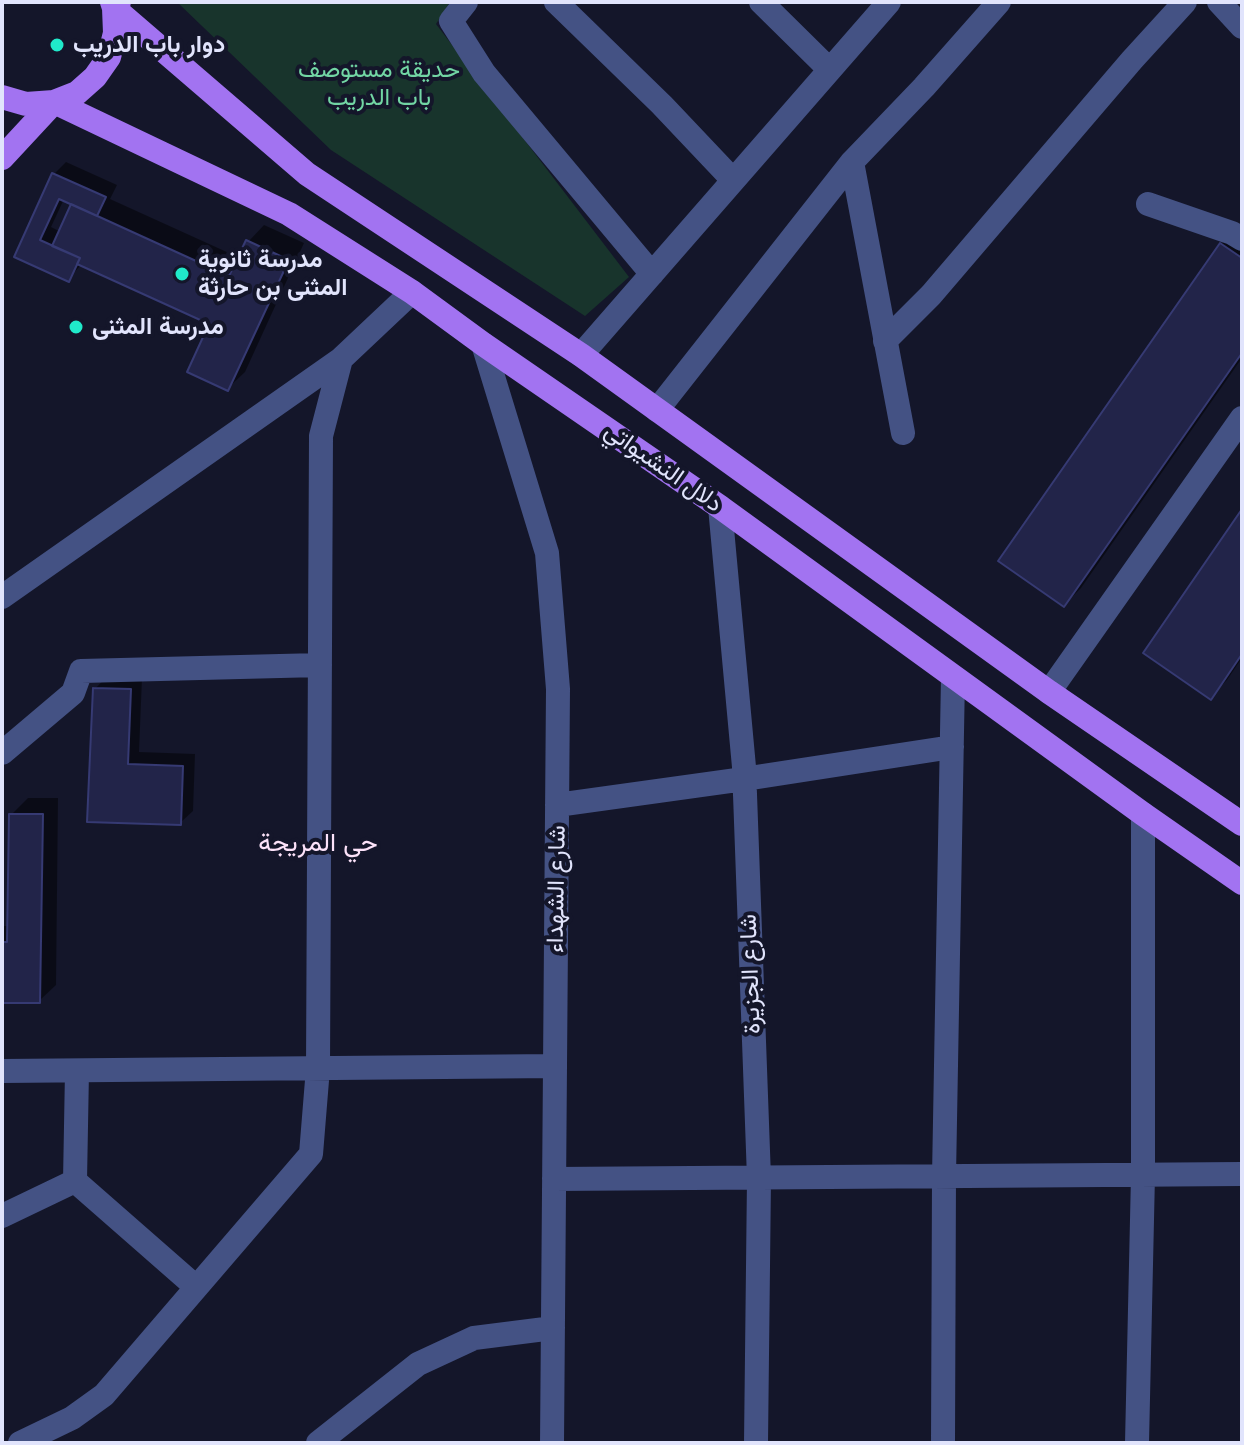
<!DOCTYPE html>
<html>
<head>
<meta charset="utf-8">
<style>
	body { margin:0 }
	#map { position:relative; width:1244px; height:1445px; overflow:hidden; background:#14162a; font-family:Arial,sans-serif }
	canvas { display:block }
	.frame { position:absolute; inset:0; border:4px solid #e1e4fc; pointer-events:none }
</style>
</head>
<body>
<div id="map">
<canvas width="1244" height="1445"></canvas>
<div class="frame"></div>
</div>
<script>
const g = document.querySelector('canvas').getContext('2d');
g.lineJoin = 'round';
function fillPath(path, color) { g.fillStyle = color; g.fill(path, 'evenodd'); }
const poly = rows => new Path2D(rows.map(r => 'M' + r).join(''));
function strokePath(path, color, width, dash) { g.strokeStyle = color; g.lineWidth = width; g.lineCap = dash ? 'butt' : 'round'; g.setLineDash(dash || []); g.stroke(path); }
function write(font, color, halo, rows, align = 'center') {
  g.font = font + ' Arial,Vazirmatn,sans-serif'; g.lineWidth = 8; g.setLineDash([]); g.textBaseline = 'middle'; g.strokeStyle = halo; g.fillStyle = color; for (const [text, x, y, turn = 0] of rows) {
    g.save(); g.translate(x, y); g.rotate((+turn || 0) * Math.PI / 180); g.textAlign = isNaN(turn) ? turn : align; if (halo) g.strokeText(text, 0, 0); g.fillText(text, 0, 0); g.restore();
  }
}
const green = poly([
	[177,2,450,2,436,24,629,277,585,316,331,150]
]);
const shadow = poly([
	[66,162,117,185,110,199,240,258,248,242,264,225,304,243,245,372,228,388,212,323,82,264,68,279,16,256,54,174],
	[64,199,73,205,61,232,51,227],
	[1238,228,1242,231,1242,358,1081,588,1064,605,1221,244],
	[1242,512,1242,658,1227,680,1210,697],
	[107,676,142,678,139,752,195,754,193,811,180,823,89,820,95,689],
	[28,798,58,798,56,985,39,1001,2,1001,2,926,9,926,11,815]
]);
const building = poly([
	[52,173,106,197,97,216,59,199,40,240,80,258,69,282,14,257,52,173],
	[71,204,229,276,246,240,289,260,228,391,187,372,209,324,77,264,80,258,52,246,71,204],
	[1220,243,1242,258,1242,353,1064,607,998,561,1220,243],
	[1242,509,1242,654,1211,700,1143,653,1242,509],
	[93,688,131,689,128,764,183,766,181,825,87,822,93,688],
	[9,814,43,814,40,1003,2,1003,2,942,7,942,9,814]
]);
const minor = poly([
	[466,2,451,21,484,73,652,274],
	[556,2,662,105,733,180],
	[761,2,829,69],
	[1219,2,1242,27],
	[852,162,924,87,999,2],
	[1148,204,1232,233,1242,239],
	[885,341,931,295,1132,60,1185,2],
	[483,344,547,553,558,689,552,1443],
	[581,355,889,2],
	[657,410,852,162,903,433],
	[720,507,744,767,759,1178,756,1443],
	[2,597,341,359,412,292],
	[1049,692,1242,418],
	[2,753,73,693,81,671,320,665],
	[557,805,744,779,952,747],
	[2,1071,555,1066],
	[554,1179,1242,1174],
	[75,1181,196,1287],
	[2,1216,75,1181,77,1071],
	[20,1443,72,1418,104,1395,311,1154,318,1068,321,436,341,359],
	[318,1443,418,1364,474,1338,553,1328],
	[943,1443,944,1176,953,677],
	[1137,1443,1143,1175,1143,814]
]);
const major = poly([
	[119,2,114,8,307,174,581,355,1049,692,1242,824],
	[2,97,26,104,54,102,77,93,95,77,109,57,115,33,114,8,112,2],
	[2,158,54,102,289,214,412,292,483,344,720,507,1143,814,1242,883]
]);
const markers = [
	[57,45,8,"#20e9ca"],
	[182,274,8,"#20e9ca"],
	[76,327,8,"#20e9ca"]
];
const poiNames = [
	["دوار باب الدريب",73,45],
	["مدرسة ثانوية",198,260],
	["المثنى بن حارثة",198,288],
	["مدرسة المثنى",92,327]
];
const parkNames = [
	["حديقة مستوصف",379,70],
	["باب الدريب",379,98]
];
const streetNames = [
	["دلال النشيواتي",663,468,35],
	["شارع الشهداء",557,889,-89],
	["شارع الجزيرة",751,974,-92]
];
const neighbourhoodNames = [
	["حي المريجة",318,844]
];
fillPath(green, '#18342c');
fillPath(shadow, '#0007');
fillPath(building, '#222449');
strokePath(building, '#363a73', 2);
strokePath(minor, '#445284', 24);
strokePath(major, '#a273f1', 24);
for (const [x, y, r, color] of markers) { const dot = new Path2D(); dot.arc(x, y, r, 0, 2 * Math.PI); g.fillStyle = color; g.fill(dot); strokePath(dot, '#14162a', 3); }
write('bold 24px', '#e1e4fc', '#14162a', poiNames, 'left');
write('24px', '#72d6a4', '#14162a', parkNames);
write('24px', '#e1e4fc', '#14162a', streetNames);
write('26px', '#fce2f9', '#14162a', neighbourhoodNames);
</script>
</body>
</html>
